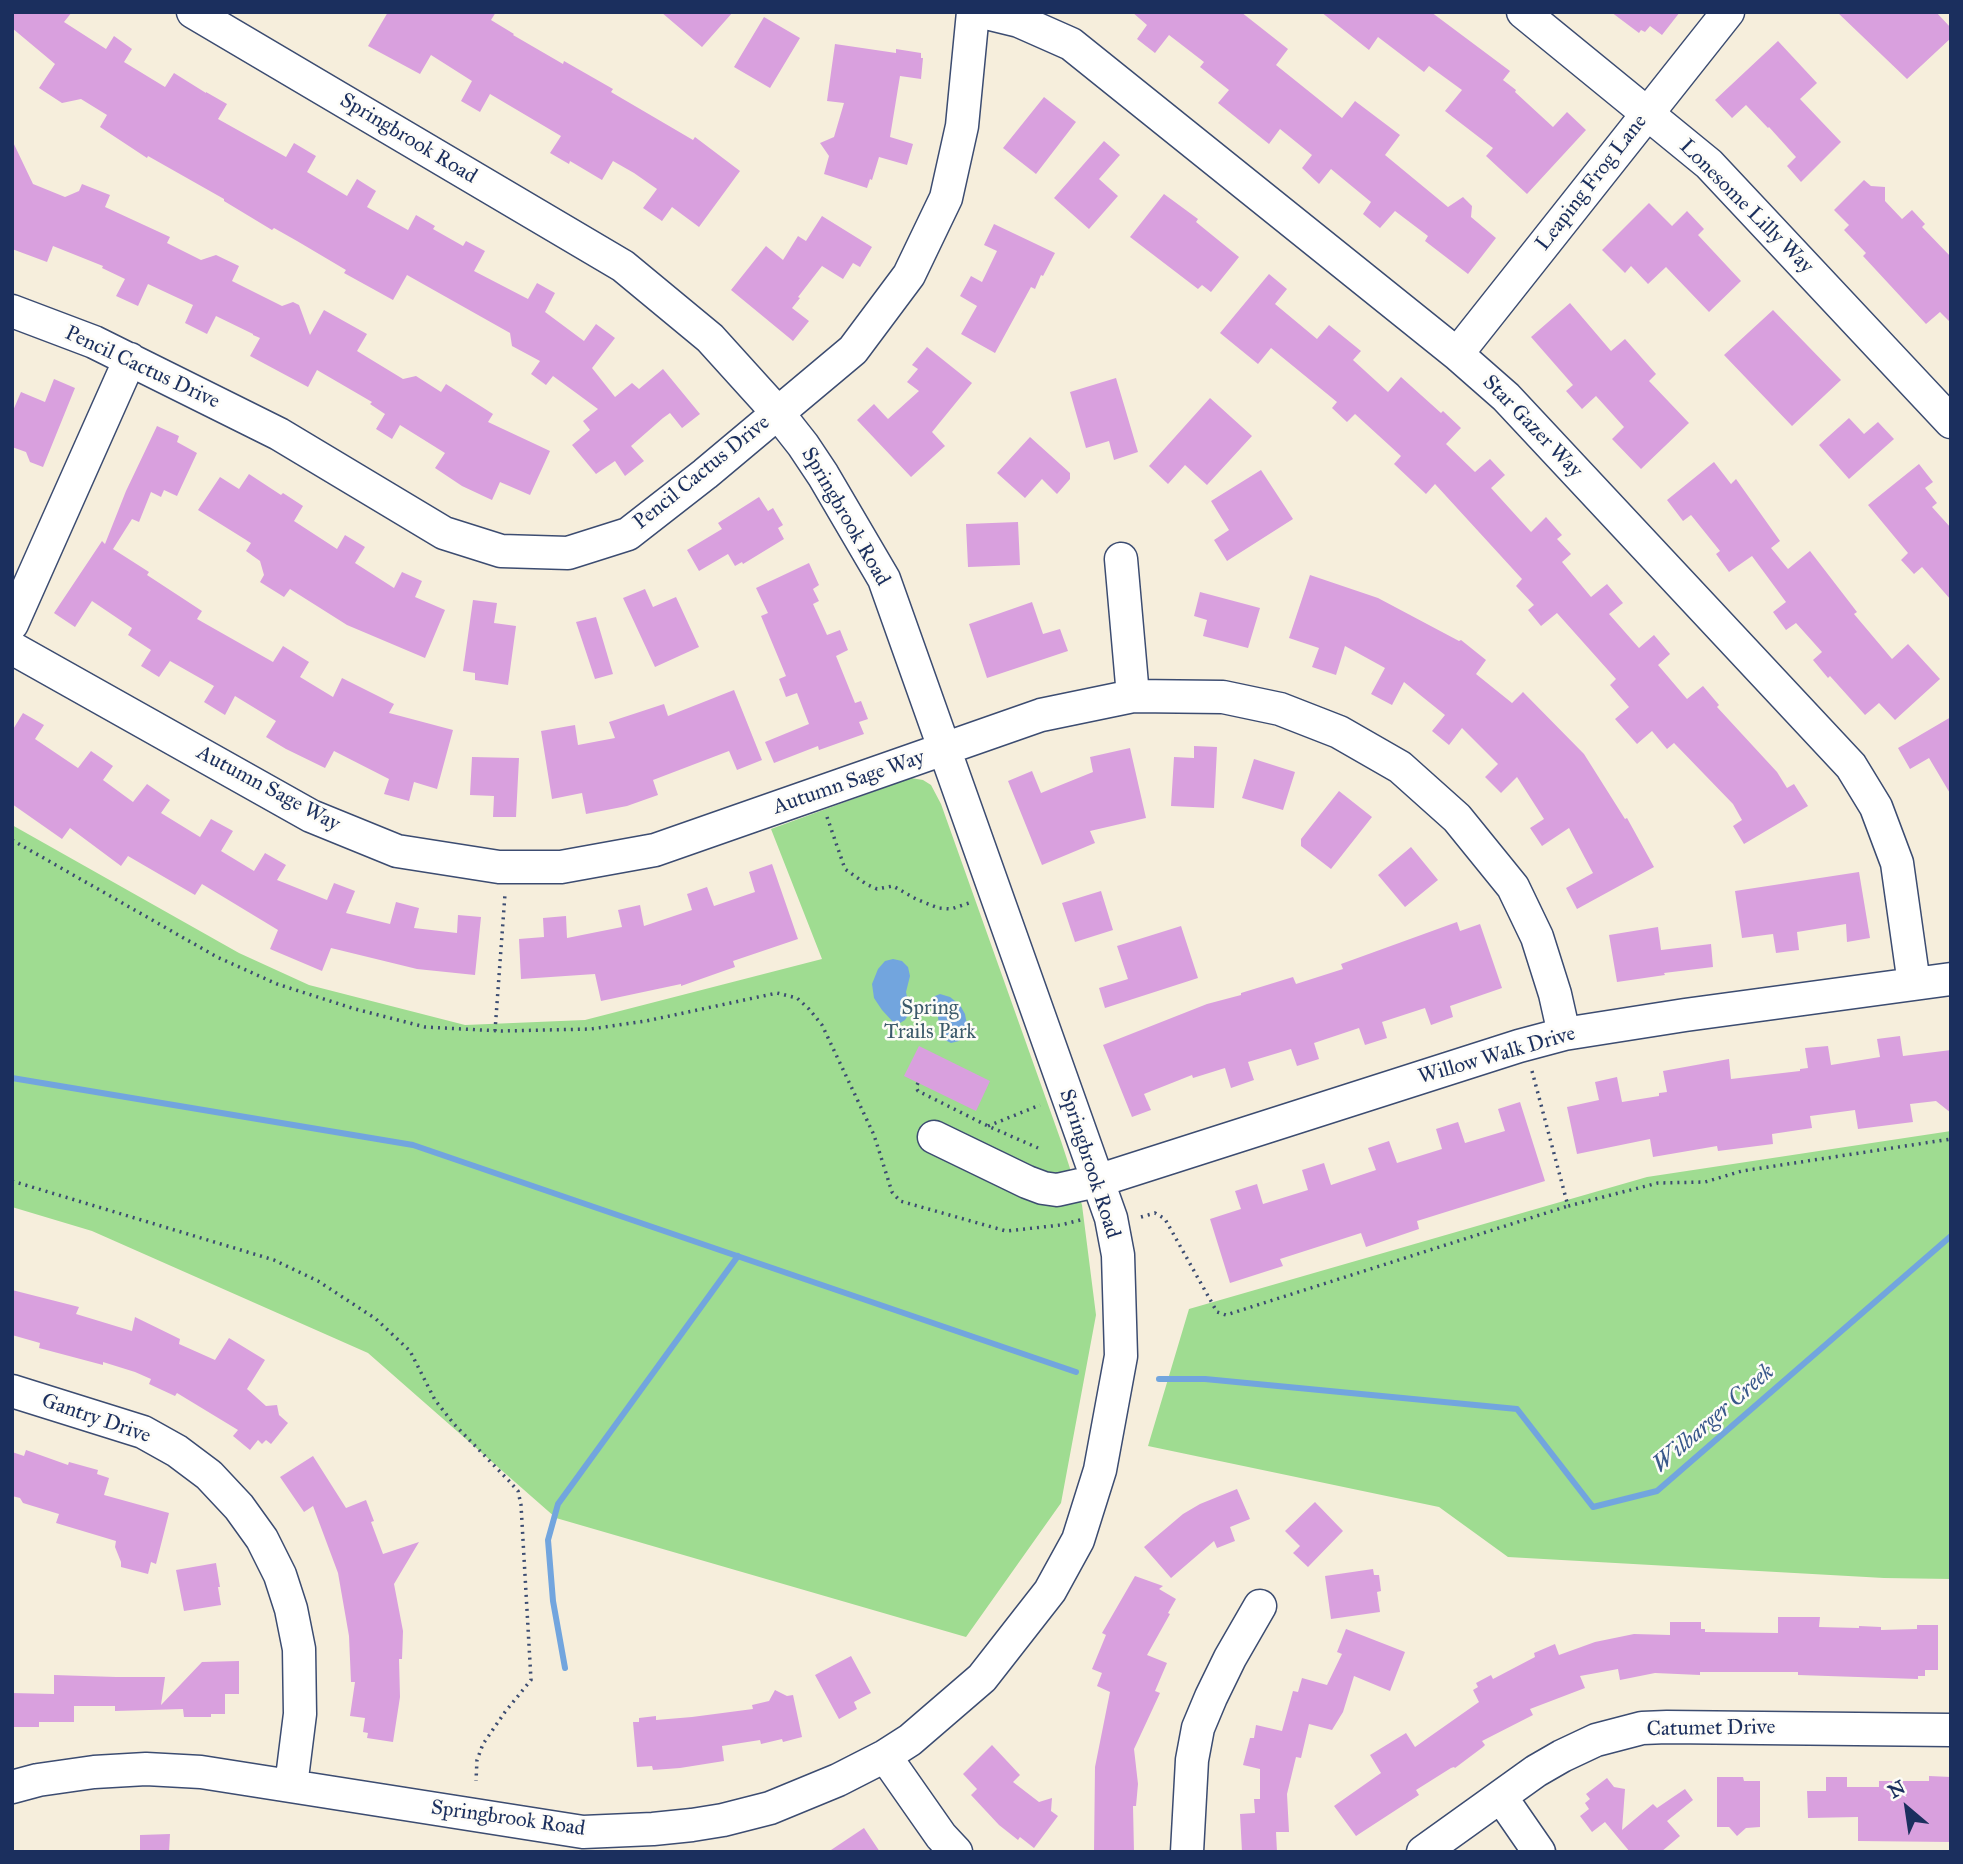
<!DOCTYPE html>
<html>
<head>
<meta charset="utf-8">
<style>
	body { margin:0 }
	#map { position:relative; width:1963px; height:1864px; overflow:hidden; background:#f6eedc; font-family:"IM FELL Great Primer",serif }
	canvas { display:block }
	.frame { position:absolute; inset:0; border:14px solid #1b2f5e; pointer-events:none }
	.north { position:absolute; left:1872px; top:1773px; width:70px; height:70px; -webkit-text-stroke:5px #fdfcf7; paint-order:stroke; rotate:331deg; font-size:19px; font-weight:700; line-height:28px; text-align:center; color:#1b2f5e }
	.north::after { content:''; display:block; margin:auto; width:24px; height:32px; background:#1b2f5e; clip-path:polygon(50% 0,100% 100%,50% 72%,0 100%) }
</style>
</head>
<body>
<div id="map">
<canvas width="1963" height="1864"></canvas>
<div class="frame"></div>
<div class="north">N</div>
</div>
<script>
const g = document.querySelector('canvas').getContext('2d');
g.lineJoin = 'round';
function fillPath(path, color) { g.fillStyle = color; g.fill(path, 'evenodd'); }
const poly = rows => new Path2D(rows.map(r => 'M' + r).join(''));
function strokePath(path, color, width, dash) { g.strokeStyle = color; g.lineWidth = width; g.lineCap = dash ? 'butt' : 'round'; g.setLineDash(dash || []); g.stroke(path); }
function write(font, color, halo, rows, align = 'center') {
  g.font = font + ' "IM FELL Great Primer",serif'; g.lineWidth = 5; g.setLineDash([]); g.textBaseline = 'middle'; g.strokeStyle = halo; g.fillStyle = color; for (const [text, x, y, turn = 0] of rows) {
    g.save(); g.translate(x, y); g.rotate((+turn || 0) * Math.PI / 180); g.textAlign = isNaN(turn) ? turn : align; if (halo) g.strokeText(text, 0, 0); g.fillText(text, 0, 0); g.restore();
  }
}
const green = poly([
	[911,778,923,780,931,785,941,804,1061,1141,1082,1205,1096,1315,1061,1503,966,1637,556,1518,368,1353,92,1231,12,1207,12,825,239,953,309,985,465,1025,585,1020,822,959,771,829],
	[1951,1131,1951,1579,1884,1578,1508,1557,1439,1507,1148,1446,1189,1309,1647,1177]
]);
const water = poly([
	[893,959,902,961,908,967,910,976,906,992,910,1012,905,1020,900,1023,893,1022,882,1010,874,998,872,984,878,969,885,961],
	[940,994,950,997,960,1005,965,1014,967,1025,964,1034,959,1041,951,1043,945,1040,940,1035,938,1017,931,1007,931,1001,935,996]
]);
const stream = poly([
	[12,1078,413,1145,1076,1372],
	[1159,1379,1205,1379,1517,1409,1593,1507,1657,1491,1951,1236],
	[565,1668,553,1601,548,1540,558,1504,738,1256]
]);
const building = poly([
	[12,12,72,12,64,22,106,49,114,36,132,49,124,62,165,87,174,73,206,93,206,92,227,104,218,119,286,157,294,143,316,156,307,172,347,196,357,179,376,191,367,207,408,230,416,215,435,226,433,229,463,246,466,241,485,251,474,271,528,299,537,283,555,293,545,312,584,341,596,324,615,338,592,368,615,397,632,383,639,389,663,369,700,414,682,428,670,413,663,418,631,446,644,461,625,476,615,461,596,474,572,445,590,430,583,421,598,409,553,376,546,385,531,374,540,361,512,346,510,333,407,275,393,300,344,273,346,270,297,241,274,228,272,230,224,201,224,199,148,156,147,158,100,127,107,115,81,99,62,103,39,88,55,64,12,28],
	[388,12,496,12,491,20,514,34,513,35,563,64,564,61,613,89,611,92,693,140,695,137,740,171,699,227,672,207,662,221,643,208,657,189,634,173,613,161,602,180,570,161,569,164,550,153,561,136,490,94,480,112,461,101,472,81,431,55,420,74,368,46],
	[661,12,733,12,702,47],
	[1132,12,1241,12,1288,49,1276,65,1342,118,1355,101,1400,135,1385,155,1448,207,1463,197,1472,206,1471,217,1496,238,1468,274,1425,241,1428,236,1395,211,1380,228,1363,214,1371,202,1331,169,1319,184,1302,168,1312,155,1280,129,1269,144,1218,103,1229,90,1200,67,1204,62,1169,35,1155,53,1137,39,1147,25],
	[1321,12,1431,12,1510,71,1503,80,1516,90,1515,92,1553,127,1567,112,1586,130,1527,194,1486,156,1493,148,1445,111,1462,90,1429,66,1424,72,1378,37,1369,50],
	[1611,12,1680,12,1662,35,1650,26,1645,32,1641,30,1639,33],
	[1837,12,1936,12,1951,28,1951,38,1907,79],
	[764,17,800,38,770,88,734,67],
	[1778,41,1817,83,1800,99,1841,142,1801,182,1787,166,1796,157,1769,127,1768,128,1746,105,1732,118,1715,100],
	[835,44,896,53,896,49,921,53,921,58,923,58,921,79,900,76,890,137,913,144,907,165,879,157,872,180,870,179,867,188,824,174,829,156,820,143,834,137,844,103,827,101],
	[1044,97,1076,122,1036,174,1003,148],
	[12,140,33,184,65,197,79,191,82,184,110,195,105,207,170,237,167,243,201,260,216,255,239,266,232,281,282,306,293,302,299,305,310,335,324,310,367,334,357,351,403,379,416,376,441,392,446,384,493,414,488,422,550,451,530,495,500,482,492,500,462,486,435,468,445,453,400,425,392,439,376,429,385,414,370,404,372,402,317,370,308,387,250,356,260,338,253,335,253,334,216,316,207,334,185,323,193,305,148,284,138,306,116,296,125,279,102,268,103,266,53,246,47,262,12,249],
	[1104,141,1120,155,1099,179,1118,196,1089,229,1054,198],
	[1864,180,1871,186,1885,187,1885,201,1902,219,1912,210,1925,224,1922,227,1951,257,1951,323,1940,312,1926,324,1863,256,1866,253,1844,230,1849,225,1834,210],
	[1164,194,1198,219,1196,222,1239,257,1211,292,1202,285,1198,289,1130,237],
	[1649,203,1672,226,1687,211,1704,229,1698,235,1741,281,1709,312,1666,267,1648,284,1631,266,1625,273,1602,250],
	[822,216,872,247,860,267,853,263,843,279,822,266,798,297,800,298,792,308,809,321,793,341,731,290,766,246,783,260,798,236,806,241],
	[994,224,1055,253,1043,276,1041,275,1035,289,1031,287,995,353,961,334,977,306,960,296,971,276,982,282,997,251,984,245],
	[1269,274,1287,289,1275,304,1317,339,1329,325,1361,351,1353,360,1388,392,1401,377,1441,413,1443,411,1461,428,1446,444,1475,472,1490,459,1505,475,1491,488,1531,532,1546,517,1562,535,1557,539,1571,554,1562,562,1591,597,1607,584,1623,603,1609,614,1639,648,1654,635,1670,654,1658,665,1687,699,1703,686,1719,705,1717,707,1777,772,1787,788,1794,784,1808,806,1744,844,1733,826,1742,820,1733,804,1674,743,1667,749,1652,731,1637,744,1615,719,1629,707,1610,685,1616,679,1557,613,1541,626,1528,610,1534,605,1516,586,1522,579,1435,484,1426,494,1394,464,1401,456,1355,414,1347,422,1332,408,1337,402,1271,348,1258,364,1220,333],
	[1570,303,1611,351,1625,339,1656,374,1649,381,1689,423,1641,469,1612,439,1624,427,1596,396,1582,409,1566,391,1573,385,1531,337],
	[1773,310,1841,380,1792,426,1724,355],
	[927,347,972,383,932,432,945,446,911,477,857,420,874,404,888,419,919,391,907,382,918,369,912,365],
	[1116,378,1138,452,1114,460,1109,441,1086,448,1070,392],
	[54,379,75,388,43,467,30,462,26,452,12,447,12,413,21,392,45,402],
	[1210,398,1252,436,1207,485,1185,465,1168,484,1149,466],
	[1849,418,1864,434,1878,422,1894,439,1849,479,1819,445],
	[157,426,179,436,177,442,197,453,177,496,164,490,161,497,151,492,139,522,132,519,113,549,149,572,147,575,202,611,197,619,273,662,283,646,309,662,300,677,333,697,342,678,394,704,389,713,453,730,437,789,414,782,409,801,384,794,389,779,334,751,325,768,286,749,266,737,276,721,235,696,225,715,204,702,214,686,170,661,159,677,141,666,151,650,128,635,132,628,92,601,75,627,54,613,102,541,105,544,126,491],
	[1030,437,1070,473,1070,479,1057,494,1042,479,1025,498,997,473],
	[1714,462,1731,484,1736,479,1780,541,1771,548,1788,569,1810,551,1857,612,1854,614,1892,659,1908,644,1940,679,1895,720,1879,703,1865,715,1830,676,1828,678,1813,660,1822,652,1796,623,1786,630,1773,612,1786,602,1752,556,1729,572,1716,554,1720,551,1691,515,1683,521,1667,500],
	[1919,464,1933,482,1925,488,1937,503,1932,507,1951,528,1951,600,1922,567,1914,574,1901,560,1908,553,1868,505],
	[1261,470,1293,519,1227,561,1214,540,1229,530,1211,501],
	[249,474,281,495,283,493,303,506,294,521,337,549,345,535,365,547,355,563,394,588,402,572,422,581,415,597,445,610,425,658,347,625,290,589,284,597,260,582,264,575,260,561,246,551,251,543,198,510,220,477,239,489],
	[759,497,768,511,773,508,783,525,778,528,784,539,743,564,742,562,735,566,728,554,699,571,687,550,722,529,718,523],
	[1018,522,1020,565,968,567,966,524],
	[809,563,819,585,813,589,819,601,813,604,827,635,840,630,848,650,836,656,855,703,861,701,868,719,859,722,864,734,819,750,818,746,774,763,765,742,809,724,797,693,786,697,779,679,786,676,761,616,768,613,756,588],
	[1310,575,1378,598,1459,641,1461,640,1486,660,1476,674,1512,703,1523,692,1584,754,1625,819,1627,818,1654,867,1577,909,1566,888,1593,873,1569,828,1542,846,1530,828,1544,819,1517,777,1501,793,1485,777,1498,764,1462,728,1449,745,1432,731,1445,715,1404,682,1392,705,1371,694,1385,668,1345,646,1336,675,1312,667,1319,648,1289,638],
	[645,589,653,607,676,597,699,647,655,667,623,598],
	[1200,592,1260,608,1248,648,1203,636,1207,620,1194,616],
	[473,600,497,603,494,623,516,626,508,685,475,680,475,673,463,671],
	[1032,602,1043,634,1060,629,1068,651,987,678,969,624],
	[596,617,613,674,595,679,576,622],
	[734,690,762,760,737,770,729,751,653,780,658,795,627,806,586,814,582,793,552,799,541,731,575,725,578,745,615,738,609,722,664,704,668,716],
	[23,713,44,725,35,739,78,768,91,751,113,766,103,780,133,802,147,784,170,800,161,813,200,837,211,819,233,831,221,851,254,871,265,853,286,865,277,880,327,900,334,883,355,891,346,913,390,924,396,902,419,908,414,928,457,933,458,915,481,917,475,975,417,969,331,948,322,971,270,949,278,930,202,884,195,895,128,856,121,866,70,828,62,839,12,804,12,731],
	[1951,717,1951,795,1929,758,1910,769,1898,748],
	[1194,746,1217,747,1214,808,1171,806,1174,757,1194,758],
	[1130,748,1146,818,1090,831,1095,843,1042,865,1008,781,1032,771,1041,793,1093,772,1090,757],
	[472,757,519,758,516,817,493,817,494,796,470,795],
	[1254,759,1295,772,1283,810,1242,798],
	[1339,791,1372,817,1331,869,1301,846,1301,839],
	[1411,847,1438,880,1405,907,1378,875],
	[772,864,798,939,733,961,735,967,681,986,681,984,601,1001,595,974,521,979,519,939,544,937,543,918,566,916,567,938,622,927,618,910,640,905,644,926,692,910,687,894,707,887,714,906,755,892,749,872],
	[1859,872,1870,938,1847,942,1846,924,1797,932,1799,950,1776,953,1773,934,1742,938,1735,891],
	[1101,891,1113,930,1075,942,1062,903],
	[1457,922,1460,931,1480,924,1502,988,1450,1006,1453,1017,1431,1025,1425,1008,1382,1022,1387,1038,1365,1045,1359,1028,1314,1043,1319,1059,1297,1066,1291,1049,1248,1062,1254,1080,1231,1088,1225,1068,1193,1078,1192,1075,1144,1094,1151,1110,1132,1117,1103,1045,1207,1004,1241,995,1241,993,1293,977,1296,984,1343,969,1341,964],
	[1181,926,1198,978,1105,1008,1099,988,1128,979,1117,946],
	[1658,927,1661,950,1711,944,1713,967,1664,973,1665,975,1617,982,1609,935],
	[1900,1036,1903,1056,1951,1050,1951,1113,1936,1101,1910,1104,1913,1122,1858,1129,1855,1110,1810,1116,1812,1128,1772,1134,1773,1144,1718,1151,1717,1146,1653,1157,1650,1139,1577,1154,1567,1107,1599,1100,1595,1082,1617,1077,1622,1102,1659,1096,1659,1093,1667,1092,1663,1071,1729,1059,1731,1079,1800,1071,1800,1069,1808,1068,1805,1048,1828,1046,1831,1065,1880,1057,1877,1039],
	[919,1046,990,1081,976,1111,904,1076],
	[1520,1102,1545,1181,1417,1221,1419,1229,1366,1247,1361,1233,1280,1259,1283,1266,1230,1283,1210,1219,1241,1209,1235,1191,1257,1184,1263,1204,1308,1190,1302,1170,1324,1163,1331,1185,1376,1170,1368,1148,1389,1141,1397,1163,1442,1149,1436,1129,1458,1122,1465,1143,1505,1131,1498,1109],
	[12,1290,79,1307,76,1314,132,1331,135,1317,180,1339,179,1344,215,1360,229,1338,265,1360,247,1389,266,1406,277,1405,279,1415,288,1423,271,1444,266,1440,262,1444,258,1440,250,1450,233,1436,238,1430,177,1393,175,1396,149,1384,151,1379,135,1372,103,1362,103,1365,39,1348,40,1343,12,1335],
	[26,1450,68,1465,69,1462,98,1470,97,1474,109,1478,104,1495,169,1513,156,1564,151,1562,148,1574,121,1567,121,1562,115,1547,116,1541,56,1523,59,1514,23,1503,20,1498,12,1496,12,1452,24,1456],
	[313,1456,346,1508,366,1500,374,1521,371,1522,383,1554,419,1542,394,1584,403,1631,402,1659,399,1659,400,1697,393,1742,367,1738,368,1733,363,1732,365,1718,350,1716,355,1682,351,1682,349,1636,338,1573,313,1506,304,1512,280,1477],
	[1237,1489,1250,1519,1230,1527,1235,1541,1217,1548,1214,1541,1171,1578,1144,1547,1183,1514,1200,1504],
	[1315,1502,1343,1531,1308,1567,1293,1553,1300,1546,1285,1531],
	[216,1563,220,1587,218,1587,221,1605,184,1611,176,1570],
	[1373,1569,1374,1575,1379,1575,1381,1591,1377,1592,1380,1612,1331,1619,1325,1576],
	[1135,1576,1163,1586,1159,1589,1176,1599,1168,1613,1170,1614,1147,1655,1167,1663,1155,1691,1160,1693,1134,1749,1138,1784,1136,1806,1133,1806,1134,1852,1094,1852,1095,1767,1110,1692,1097,1686,1102,1673,1092,1669,1106,1635,1102,1633],
	[1778,1617,1820,1617,1819,1627,1859,1628,1859,1626,1881,1627,1881,1630,1917,1629,1917,1625,1938,1625,1938,1670,1925,1670,1925,1676,1918,1676,1918,1679,1798,1675,1798,1672,1700,1672,1700,1675,1655,1673,1620,1680,1618,1669,1580,1676,1585,1688,1530,1709,1533,1715,1482,1741,1485,1745,1483,1747,1455,1768,1454,1767,1451,1768,1416,1790,1419,1795,1356,1836,1334,1806,1381,1773,1370,1755,1406,1733,1415,1747,1479,1702,1473,1690,1478,1687,1476,1683,1491,1675,1493,1679,1535,1657,1534,1653,1555,1644,1559,1655,1595,1642,1634,1634,1670,1635,1670,1622,1701,1622,1701,1629,1705,1629,1705,1632,1778,1633],
	[1346,1629,1405,1652,1390,1691,1354,1676,1343,1712,1332,1730,1309,1724,1301,1758,1296,1757,1287,1794,1289,1832,1276,1832,1277,1852,1242,1852,1240,1814,1255,1813,1254,1799,1260,1799,1260,1769,1243,1765,1250,1738,1254,1738,1256,1725,1282,1731,1293,1691,1298,1692,1302,1678,1327,1685,1342,1654,1337,1652],
	[851,1656,871,1693,854,1702,857,1709,839,1719,815,1675],
	[239,1661,239,1694,225,1694,225,1714,211,1714,211,1717,184,1717,183,1709,115,1711,115,1706,74,1706,74,1722,39,1722,39,1727,12,1727,12,1693,54,1694,54,1675,116,1677,165,1677,161,1705,202,1662],
	[775,1690,787,1696,793,1695,802,1737,783,1742,782,1739,761,1744,760,1740,722,1746,724,1761,680,1768,653,1770,652,1766,637,1767,633,1722,639,1722,639,1718,656,1716,656,1720,692,1717,753,1709,752,1705,769,1701],
	[992,1745,1020,1775,1013,1782,1039,1802,1052,1798,1051,1811,1058,1816,1034,1848,1020,1837,1018,1840,999,1825,971,1795,977,1789,963,1774],
	[1929,1776,1951,1777,1951,1842,1858,1841,1858,1817,1808,1818,1807,1791,1826,1791,1826,1777,1847,1777,1847,1787,1879,1787,1879,1781,1929,1781],
	[1717,1777,1743,1777,1744,1781,1760,1781,1760,1827,1746,1828,1737,1836,1729,1827,1717,1827],
	[1607,1778,1614,1787,1625,1789,1622,1830,1653,1804,1657,1808,1685,1789,1693,1800,1667,1821,1680,1836,1661,1852,1630,1852,1605,1822,1592,1832,1580,1816,1589,1809,1585,1803,1590,1799,1586,1794],
	[864,1828,880,1852,828,1852],
	[170,1834,169,1852,140,1852,140,1835]
]);
const path = poly([
	[827,817,845,869,866,884,877,889,893,886,916,899,938,908,951,909,969,903],
	[12,840,217,957,277,984,355,1009,425,1027,501,1031,591,1029,646,1021,777,993,797,998,809,1009,822,1025,874,1135,892,1192,900,1201,1006,1231,1061,1225,1084,1219],
	[495,1031,505,894],
	[1532,1071,1568,1206,1658,1183,1705,1182,1742,1171,1951,1139],
	[918,1083,916,1087,918,1091,988,1126,1038,1148],
	[988,1126,1040,1105],
	[12,1181,274,1260,318,1281,376,1319,410,1351,435,1400,454,1424,510,1482,518,1491,521,1505,531,1680,505,1712,483,1744,477,1760,476,1781],
	[1141,1217,1155,1213,1165,1219,1217,1312,1226,1315,1568,1206]
]);
const minor = poly([
	[982,12,1019,21,1071,44,1457,354,1506,397,1851,766,1876,807,1897,863,1914,984],
	[1523,12,1709,164,1951,422],
	[12,311,94,342,279,434,444,533,501,551,568,553,628,534,705,474,853,350,909,275,946,198,962,126,973,12],
	[1457,354,1728,12],
	[1121,559,1133,696],
	[12,624,130,359],
	[12,648,311,816,397,851,499,867,561,867,655,850,1041,715,1133,696,1223,697,1280,709,1339,732,1400,767,1457,818,1513,887,1537,937,1555,994,1564,1034],
	[934,1137,1027,1182,1043,1188,1057,1190,1097,1181,1519,1046,1564,1034,1685,1015,1951,979],
	[12,1391,143,1432,177,1451,209,1475,239,1507,262,1539,280,1575,291,1609,299,1649,300,1714,291,1786],
	[885,1756,941,1836,956,1852],
	[12,1787,38,1780,94,1772,146,1769,201,1772,583,1832,653,1829,692,1825,723,1820,770,1808,838,1780,885,1756,910,1740,982,1678,1050,1591,1078,1540,1100,1470,1121,1356,1118,1255,1111,1218,884,579,823,475,803,445,777,412,710,338,623,266,193,12],
	[1501,1797,1539,1852],
	[1187,1852,1192,1760,1198,1728,1211,1697,1230,1658,1260,1606],
	[1423,1852,1536,1771,1562,1756,1596,1740,1642,1728,1667,1727,1951,1730]
]);
const streetNames = [
	["Springbrook Road",408,139,31],
	["Leaping Frog Lane",1592,183,-52],
	["Lonesome Lilly Way",1746,207,45],
	["Pencil Cactus Drive",142,368,25],
	["Star Gazer Way",1532,427,46],
	["Pencil Cactus Drive",702,473,-39],
	["Springbrook Road",845,517,60],
	["Autumn Sage Way",849,783,-19],
	["Autumn Sage Way",268,789,28],
	["Willow Walk Drive",1497,1056,-16],
	["Springbrook Road",1089,1164,72],
	["Gantry Drive",96,1419,19],
	["Catumet Drive",1711,1729,-1],
	["Springbrook Road",508,1819,8]
];
const parkNames = [
	["Spring",930,1009],
	["Trails Park",930,1033]
];
const waterNames = [
	["Wilbarger Creek",1714,1419,-41]
];
fillPath(green, '#9fdc91');
fillPath(water, '#72a5de');
strokePath(stream, '#72a5de', 6);
fillPath(building, '#d9a0de');
strokePath(minor, '#3c4c71', 35);
strokePath(path, '#3c4c71', 3.5, [2, 5]);
strokePath(minor, '#fff', 32);
write('21px', '#1b2f5e', '#fdfcf7', streetNames);
write('21px', '#3c5a6b', '#fdfcf7', parkNames);
write('italic 23px', '#39588b', '#fdfcf7', waterNames);
</script>
</body>
</html>
